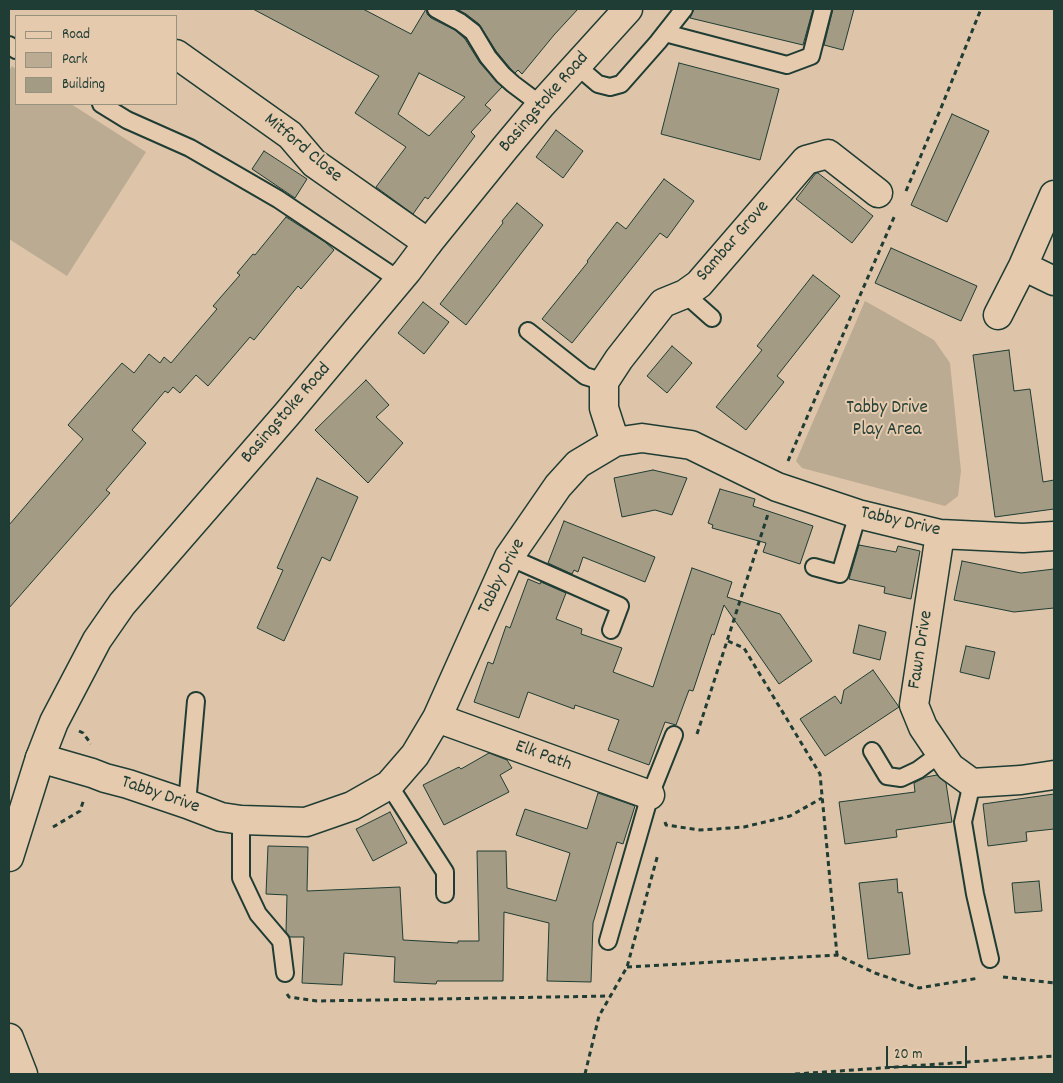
<!DOCTYPE html>
<html>
<head>
<meta charset="utf-8">
<style>
	body { margin:0 }
	#map { position:relative; width:1063px; height:1083px; overflow:hidden; background:#dec4a8; font-family:Dekko,sans-serif }
	canvas { display:block }
	.frame { position:absolute; inset:0; border:10px solid #1f3d34; pointer-events:none }
	.legend { position:absolute; left:15px; top:15px; width:162px; height:90px; box-sizing:border-box; background:#e6caad; border:1px solid #96927d; margin:0; padding:6px 9px; list-style:none; font-size:15px; color:#1f3d34 }
	.legend li { display:flex; align-items:center; gap:10px; height:25px }
	.legend b { width:25px; border:1px solid #96927d }
	.scale { position:absolute; left:886px; top:1046px; width:81px; height:22px; box-sizing:border-box; border:2px solid #1f3d34; border-top:0; padding-left:6px; font-size:15px; line-height:18px; white-space:nowrap; color:#1f3d34; -webkit-text-stroke:4px #e6caad; paint-order:stroke }
</style>
</head>
<body>
<div id="map">
<canvas width="1063" height="1083"></canvas>
<div class="frame"></div>
<ul class="legend">
<li><b style="height:6px;background:#e6caad"></b>Road</li>
<li><b style="height:14px;background:#bbab93"></b>Park</li>
<li><b style="height:14px;background:#a39b84"></b>Building</li>
</ul>
<div class="scale">20 m</div>
</div>
<script>
const g = document.querySelector('canvas').getContext('2d');
g.lineJoin = 'round';
function fillPath(path, color) { g.fillStyle = color; g.fill(path, 'evenodd'); }
const poly = rows => new Path2D(rows.map(r => 'M' + r).join(''));
function strokePath(path, color, width, dash) { g.strokeStyle = color; g.lineWidth = width; g.lineCap = dash ? 'butt' : 'round'; g.setLineDash(dash || []); g.stroke(path); }
function write(font, color, halo, rows, align = 'center') {
  g.font = font + ' Dekko,sans-serif'; g.lineWidth = 4; g.setLineDash([]); g.textBaseline = 'middle'; g.strokeStyle = halo; g.fillStyle = color; for (const [text, x, y, turn = 0] of rows) {
    g.save(); g.translate(x, y); g.rotate((+turn || 0) * Math.PI / 180); g.textAlign = isNaN(turn) ? turn : align; if (halo) g.strokeText(text, 0, 0); g.fillText(text, 0, 0); g.restore();
  }
}
const green = poly([
	[12,66,16,69,16,104,71,104,146,152,67,276,9,239,9,71],
	[865,301,934,340,950,363,961,471,958,496,945,506,802,468,796,461]
]);
const building = poly([
	[253,9,363,9,411,34,426,9,427,14,431,18,455,30,465,39,480,63,502,87,485,105,491,110,471,132,475,136,428,199,425,197,413,214,376,187,406,147,355,113,379,76,253,9],
	[419,73,465,97,429,136,398,114,419,73],
	[457,9,578,9,554,35,522,74,518,70,515,73,510,68,496,51,479,24,466,14,457,9],
	[694,9,813,9,803,45,690,18,694,9],
	[833,9,854,9,843,50,824,45,833,9],
	[679,63,779,89,760,160,661,134,679,63],
	[952,114,989,131,947,222,911,205,952,114],
	[556,130,583,151,563,178,536,157,556,130],
	[264,151,307,179,295,198,252,169,264,151],
	[816,173,818,173,873,216,852,243,796,199,816,173],
	[664,179,694,201,667,238,660,233,572,343,542,319,588,262,587,261,617,222,626,229,664,179],
	[517,203,543,225,466,325,440,304,503,223,502,221,517,203],
	[286,217,325,242,334,250,301,289,298,286,254,340,250,337,208,386,196,375,180,393,173,387,168,393,165,391,132,430,146,443,106,490,110,493,9,608,9,525,83,439,68,425,122,363,134,373,149,354,160,363,164,357,171,363,217,309,213,306,240,275,237,273,253,254,255,255,286,217],
	[891,248,977,286,961,321,875,283,891,248],
	[813,275,840,296,777,376,784,382,746,430,716,407,762,350,757,346,813,275],
	[423,302,449,322,424,354,398,333,423,302],
	[672,346,692,363,667,393,647,376,672,346],
	[1009,350,1014,391,1030,389,1043,482,1054,480,1054,509,995,517,973,355,1009,350],
	[366,380,389,405,376,417,403,443,368,483,315,430,366,380],
	[653,470,687,478,672,515,655,510,622,517,614,478,653,470],
	[317,478,358,497,330,561,322,557,284,641,257,628,283,570,277,568,317,478],
	[720,489,755,499,753,506,813,526,800,564,763,552,766,543,712,528,713,525,708,523,720,489],
	[564,521,655,557,645,582,583,557,578,572,574,570,572,574,548,563,564,521],
	[859,545,896,552,898,546,920,551,911,599,884,593,885,587,849,579,859,545],
	[962,561,1021,573,1054,569,1054,608,1014,612,954,600,962,561],
	[692,568,732,582,727,597,780,614,812,661,779,684,724,605,714,635,712,634,693,691,689,690,676,725,665,722,649,765,608,750,619,720,575,705,574,709,528,692,519,718,474,702,488,662,493,664,506,626,510,628,528,579,540,584,541,582,566,593,556,619,582,629,581,634,622,648,613,672,653,687,692,568],
	[859,625,886,632,880,660,853,653,859,625],
	[966,646,995,652,989,679,960,672,966,646],
	[873,670,899,707,825,756,800,719,835,696,841,704,844,690,873,670],
	[489,753,507,760,512,768,500,775,509,792,444,825,423,785,459,767,461,769,489,753],
	[937,775,946,783,952,822,896,830,897,837,845,844,839,802,915,792,914,783,926,777,937,775],
	[598,793,635,806,623,844,617,842,593,923,591,982,547,981,549,923,504,912,503,981,437,981,436,984,394,982,395,957,344,953,342,985,302,983,304,937,290,937,286,932,287,895,266,894,268,846,308,847,307,891,400,887,403,940,458,943,458,941,479,941,477,851,506,851,507,888,556,901,570,853,516,835,525,809,587,829,598,793],
	[1054,794,1054,829,1026,832,1027,841,988,846,983,804,1054,794],
	[390,812,407,843,373,861,356,829,390,812],
	[897,879,898,893,902,892,910,954,868,959,859,883,897,879],
	[1039,881,1042,911,1015,913,1012,883,1039,881]
]);
const path = poly([
	[906,191,941,108,981,9],
	[788,461,895,215],
	[728,641,744,648,820,774,837,955],
	[79,731,83,733,91,744],
	[697,734,768,514],
	[665,822,666,825,700,830,744,827,790,816,822,798],
	[53,827,80,811,84,799],
	[627,967,837,955,875,973,919,988,979,978],
	[1003,977,1054,983],
	[287,994,289,997,317,1001,611,996],
	[585,1074,599,1016,627,967,658,854],
	[795,1074,1054,1056]
]);
const service = poly([
	[436,9,460,22,473,32,488,57,503,75,513,84,541,105],
	[665,33,787,65,811,56,823,9],
	[9,45,16,50],
	[577,66,598,84,610,87,621,84,658,42,684,9],
	[101,104,127,120,190,148,278,199,399,280],
	[685,294,712,318],
	[528,331,585,376,604,382],
	[509,557,620,606,611,630],
	[814,567,840,574,858,514],
	[872,751,887,776,901,778,918,770,941,753],
	[972,783,963,822,975,894,990,959],
	[389,785,445,872,445,894],
	[187,804,196,701],
	[241,820,241,878,258,914,281,941,285,973],
	[608,941,650,795,674,735]
]);
const minor = poly([
	[176,54,290,135,314,163,428,243],
	[1023,266,1054,281],
	[998,315,1023,266,1054,195],
	[615,442,604,408,604,382,619,359,663,303,685,294,699,284,806,160,828,154,878,193],
	[940,534,914,705,923,727,950,767,972,783,1021,780,1054,775],
	[437,718,650,795],
	[40,758,92,773,105,778,128,784,187,804,221,817,241,820,306,822,352,806,389,785,415,755,437,718,509,557,558,486,578,464,615,442,642,438,691,445,777,487,858,514,940,534,1023,538,1054,536]
]);
const tertiary = poly([
	[9,857,40,758,54,722,97,640,122,604,287,414,407,271,428,243,505,148,541,105,628,9],
	[9,1038,23,1074]
]);
const streetNames = [
	["Basingstoke Road",545,103,-49],
	["Mitford Close",302,149,40],
	["Sambar Grove",734,242,-49],
	["Basingstoke Road",287,414,-49],
	["Tabby Drive",900,523,13],
	["Tabby Drive",503,577,-63],
	["Fawn Drive",922,650,-81],
	["Elk Path",543,757,20],
	["Tabby Drive",160,796,19]
];
const parkNames = [
	["Tabby Drive",887,409],
	["Play Area",887,431]
];
fillPath(green, '#bbab93');
fillPath(building, '#a39b84');
strokePath(building, '#1f3d34', 1);
strokePath(service, '#1f3d34', 20);
strokePath(minor, '#1f3d34', 31);
strokePath(tertiary, '#1f3d34', 31);
strokePath(path, '#1f3d34', 3, [5, 4]);
strokePath(service, '#e6caad', 16);
strokePath(minor, '#e6caad', 28);
strokePath(tertiary, '#e6caad', 28);
write('19px', '#1f3d34', '#e6caad', streetNames);
write('19px', '#274239', '#e6caad', parkNames);
</script>
</body>
</html>
